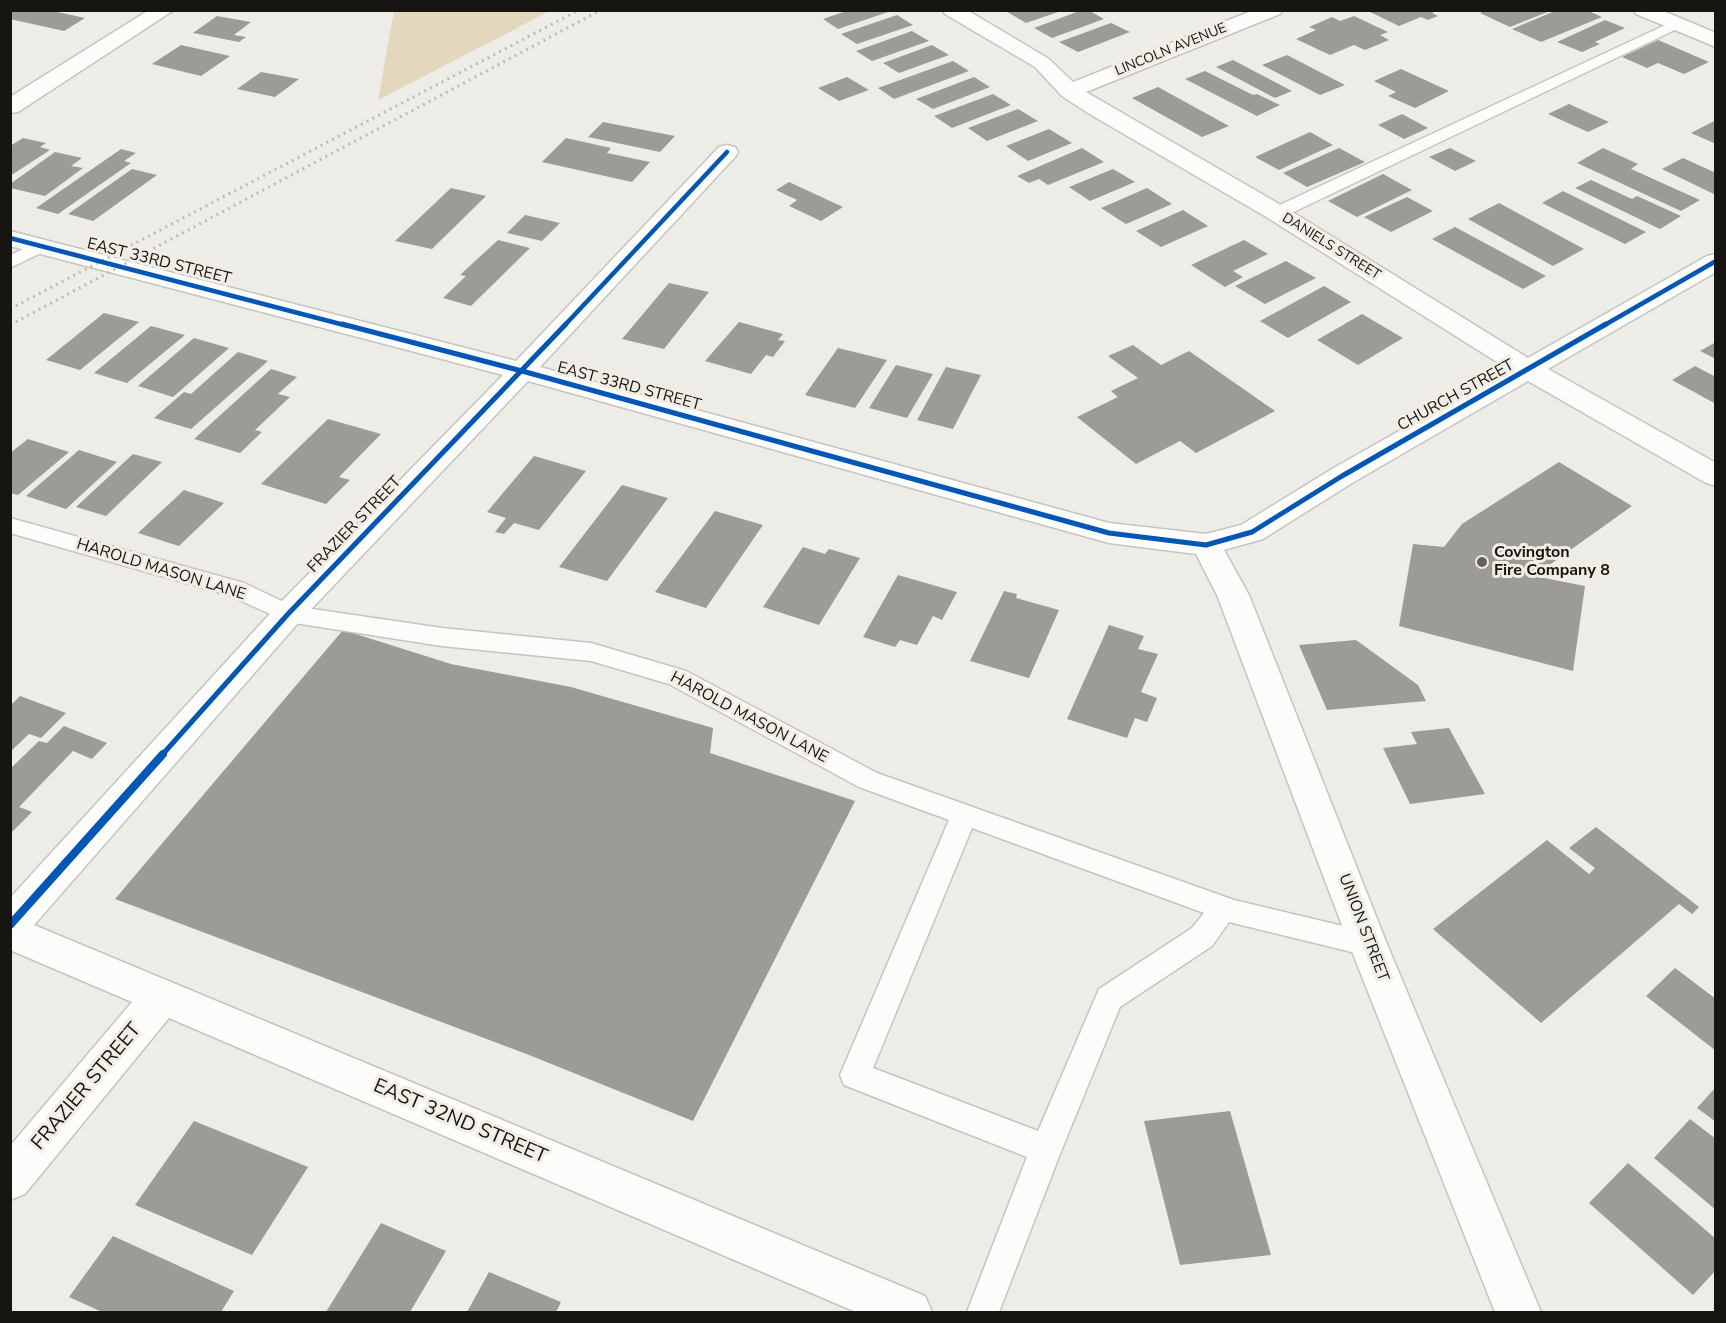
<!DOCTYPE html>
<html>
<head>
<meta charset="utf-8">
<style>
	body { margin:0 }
	#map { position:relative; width:1726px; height:1323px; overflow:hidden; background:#eeece7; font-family:"Nunito Sans",sans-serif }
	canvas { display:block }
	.frame { position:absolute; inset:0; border:12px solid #161512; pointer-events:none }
</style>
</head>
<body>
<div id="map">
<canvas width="1726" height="1323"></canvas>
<div class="frame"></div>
</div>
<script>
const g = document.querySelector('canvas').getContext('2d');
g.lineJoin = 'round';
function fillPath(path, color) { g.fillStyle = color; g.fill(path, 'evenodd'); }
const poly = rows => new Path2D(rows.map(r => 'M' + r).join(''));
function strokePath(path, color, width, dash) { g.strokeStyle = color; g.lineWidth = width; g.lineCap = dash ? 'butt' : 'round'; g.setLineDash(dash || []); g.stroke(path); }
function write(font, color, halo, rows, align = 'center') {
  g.font = font + ' "Nunito Sans",sans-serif'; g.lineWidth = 6; g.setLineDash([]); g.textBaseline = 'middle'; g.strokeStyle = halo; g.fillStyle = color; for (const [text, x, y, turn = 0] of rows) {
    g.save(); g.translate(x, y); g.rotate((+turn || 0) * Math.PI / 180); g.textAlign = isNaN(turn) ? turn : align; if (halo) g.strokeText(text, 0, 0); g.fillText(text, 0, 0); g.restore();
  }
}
const green = poly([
	[394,11,394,10,550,11,378,100]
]);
const building = poly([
	[10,10,48,10,85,18,64,31,10,19],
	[849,10,891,10,891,11,838,29,823,19],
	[1004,10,1061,10,1061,11,1026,23],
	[1082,10,1088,10,1104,19,1052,38,1034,28],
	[1366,10,1438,10,1432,13,1438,16,1428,20,1421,17,1399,26],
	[1487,10,1550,10,1550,11,1510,27,1480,13],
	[1557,10,1586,10,1602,17,1541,42,1512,29],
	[897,15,913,25,857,44,841,34],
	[217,16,251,22,234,35,246,37,239,42,193,33],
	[1354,16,1388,32,1380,35,1389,40,1365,50,1354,45,1330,55,1296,39,1316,30,1309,27,1332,17,1340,21],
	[1605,20,1625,28,1595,42,1600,44,1582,52,1557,42],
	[1111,23,1130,32,1078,52,1059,42],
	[912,31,929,41,872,61,856,51],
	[1658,40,1709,62,1684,74,1658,63,1647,68,1622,57],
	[181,45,230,56,201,76,152,64],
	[932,45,949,55,899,73,883,63],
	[1287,55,1345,85,1320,95,1262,65],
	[1233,60,1292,91,1275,98,1216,67],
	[953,61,969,71,894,99,878,88],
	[1401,69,1449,91,1415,108,1388,96,1396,92,1374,81],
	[1205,71,1253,95,1257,94,1280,105,1257,116,1185,79],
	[261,72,299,79,275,97,237,89],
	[847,77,869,90,839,101,818,88],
	[974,77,990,87,933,109,916,99],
	[1158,87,1229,126,1202,137,1132,98],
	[993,94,1011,105,952,128,934,116],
	[1569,104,1609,122,1588,132,1548,114],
	[1018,109,1038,121,987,141,968,128],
	[1402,114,1428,128,1404,139,1378,125],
	[1716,120,1716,144,1691,133],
	[603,122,675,136,660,152,588,137],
	[1049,129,1072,143,1028,161,1006,146],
	[1310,132,1333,145,1279,170,1255,157],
	[23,138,46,143,40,147,50,150,10,176,10,146],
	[566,138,611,148,607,153,650,162,632,182,542,162],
	[1082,148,1104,162,1048,185,1039,179,1029,183,1017,176],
	[1339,148,1365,162,1307,187,1283,173],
	[1450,148,1476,161,1455,171,1429,157],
	[1603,148,1638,164,1631,169,1700,200,1681,211,1577,163],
	[121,149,136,153,124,161,131,163,58,214,36,208],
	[55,152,82,158,71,166,83,168,45,196,10,188,10,184],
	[1683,158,1716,173,1716,195,1662,169],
	[132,169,157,175,93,221,68,214],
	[1113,169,1135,182,1090,201,1069,187],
	[1383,174,1412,190,1357,217,1328,201],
	[1591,180,1632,199,1637,196,1681,216,1660,229,1575,188],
	[789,182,843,207,821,221,789,206,797,200,776,190],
	[451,188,486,196,432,249,395,241],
	[1147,188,1172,204,1126,224,1101,208],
	[1563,191,1646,232,1625,244,1542,203],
	[1407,197,1433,211,1391,232,1364,217],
	[1499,203,1584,249,1553,266,1468,219],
	[1183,210,1208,226,1161,247,1136,231],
	[525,215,560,223,542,241,507,233],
	[1455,227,1546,276,1523,289,1432,239],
	[498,240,530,248,471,306,443,298,466,276,460,275],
	[1244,240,1268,254,1233,271,1243,277,1225,287,1191,265],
	[1286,261,1316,278,1265,304,1235,286],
	[669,283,709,292,664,349,622,339],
	[1324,286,1351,302,1288,338,1260,321],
	[104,313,139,322,80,370,46,360],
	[1362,314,1403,338,1358,365,1317,340],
	[739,322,783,334,778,340,785,341,773,357,766,355,751,374,705,361],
	[151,326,185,335,127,383,94,373],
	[194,338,229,348,173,397,138,386],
	[1716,342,1716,359,1700,351],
	[1133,345,1161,365,1189,351,1275,411,1196,453,1180,441,1136,464,1077,417,1118,397,1111,391,1138,378,1108,356],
	[838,348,887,360,855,408,805,395],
	[238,352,268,361,191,429,154,418,184,392,191,394],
	[896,365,933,374,907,418,869,408],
	[1695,366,1716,377,1716,404,1672,380],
	[946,367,981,375,953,429,917,420],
	[271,369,297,377,278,394,290,397,255,430,262,432,240,453,194,439],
	[328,419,381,434,339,477,350,480,326,504,261,484],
	[28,439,69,452,18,495,10,493,10,453],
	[79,450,117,462,66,509,26,496],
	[133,454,162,462,106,516,76,507],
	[534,456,586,471,539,530,514,523,504,534,495,532,506,518,487,512],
	[1559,462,1632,506,1534,576,1585,586,1573,671,1399,626,1413,544,1444,547,1462,524],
	[622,485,668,498,607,581,559,567],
	[184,490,224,503,179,546,138,533],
	[715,511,763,525,706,608,655,592],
	[803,547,825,554,829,549,860,558,819,625,763,607],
	[898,575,957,592,942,620,933,616,917,645,900,640,895,647,863,637],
	[1004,591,1017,594,1016,598,1059,610,1029,678,970,661],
	[1109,625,1144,636,1138,649,1158,654,1141,692,1157,698,1147,722,1135,718,1127,738,1067,719],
	[343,630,451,664,571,687,713,728,710,753,855,801,693,1121,529,1055,115,899],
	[1356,640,1418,685,1426,701,1327,710,1299,645],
	[20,696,66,713,41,738,29,734,10,752,10,706],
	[64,726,107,743,92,759,73,751,19,807,32,812,10,834,10,769,39,741,47,743],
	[1449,728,1485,794,1410,804,1383,748,1417,744,1411,732],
	[1596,827,1699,907,1692,914,1679,904,1541,1023,1433,929,1547,840,1589,874,1595,868,1569,848],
	[1675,968,1716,999,1716,1051,1646,996],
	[1716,1087,1716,1122,1697,1108],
	[1230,1111,1271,1255,1180,1265,1144,1121],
	[1690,1119,1716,1139,1716,1210,1654,1158],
	[194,1121,308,1167,252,1255,135,1205],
	[1628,1163,1716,1239,1716,1270,1693,1295,1589,1203],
	[381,1223,446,1251,410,1312,326,1312],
	[113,1236,234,1291,221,1312,102,1312,69,1297],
	[489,1272,561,1302,556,1312,467,1312]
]);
const service = poly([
	[1676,20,1681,21,1683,24,1681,27,1283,217,1271,217,1268,213,1271,209,1676,20],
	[41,241,47,242,50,246,47,250,10,268,10,255,41,241],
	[10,518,244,583,292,606,442,628,591,643,686,671,877,773,1234,900,1368,932,1378,935,1382,944,1378,953,1368,956,1229,922,1212,946,1120,1007,1062,1149,999,1312,967,1312,1027,1157,844,1085,840,1075,949,820,859,787,669,684,591,661,442,646,288,622,228,595,10,533,10,518],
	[972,828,1204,913,1192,928,1099,989,1038,1131,873,1068,972,828]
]);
const minor = poly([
	[149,10,174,10,18,112,10,113,10,97,149,10],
	[942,10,967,10,1049,59,1073,82,1254,10,1283,10,1280,14,1086,92,1286,208,1528,358,1707,256,1716,254,1716,272,1548,369,1716,463,1716,486,1706,483,1528,381,1352,483,1263,539,1224,550,1249,595,1387,944,1541,1312,1495,1312,1349,944,1217,595,1196,554,1109,543,528,381,299,622,34,925,925,1296,932,1312,856,1312,169,1018,25,1194,10,1200,10,1146,132,1002,10,950,10,898,277,606,503,375,10,246,10,231,516,361,719,147,727,145,735,147,738,152,735,157,540,367,1109,523,1206,534,1241,525,1332,469,1508,369,1268,218,1088,113,1062,96,1035,67,945,14,942,10],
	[1633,10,1661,10,1716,33,1716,47,1636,14,1633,10]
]);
const rail = poly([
	[10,309,579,10],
	[10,325,601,10]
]);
const cyclewayFar2 = poly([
	[10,238,348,326],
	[564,326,727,152],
	[1603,326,1716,261]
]);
const cyclewayFar1 = poly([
	[342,324,522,371,1109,533,1206,545,1252,532,1342,476,1606,324],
	[162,755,288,614,566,324]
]);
const cycleway = poly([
	[10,925,163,754]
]);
const markers = [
	[1482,562,6,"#62605d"]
];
const farStreetnames = [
	["LINCOLN AVENUE",1171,50,-22],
	["DANIELS STREET",1331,247,32]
];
const streetNames = [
	["EAST 33RD STREET",159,262,14],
	["EAST 33RD STREET",629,387,15],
	["CHURCH STREET",1456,396,-29],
	["FRAZIER STREET",355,525,-46],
	["HAROLD MASON LANE",161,570,17],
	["HAROLD MASON LANE",749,718,28],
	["UNION STREET",1363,928,69]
];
const poiNames = [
	["Covington",1494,553],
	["Fire Company 8",1494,571]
];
const nearStreetnames = [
	["FRAZIER STREET",87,1087,-50],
	["EAST 32ND STREET",460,1122,23]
];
fillPath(green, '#e3d8be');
fillPath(building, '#9d9b97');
strokePath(service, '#c6c4c0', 3);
strokePath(minor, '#c6c4c0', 3);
fillPath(service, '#fcfcfb');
fillPath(minor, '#fcfcfb');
strokePath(rail, '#bbbbb9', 3, [2, 4.5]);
strokePath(cyclewayFar2, '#0057b8', 4.5);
strokePath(cyclewayFar1, '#0057b8', 5);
strokePath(cycleway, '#0057b8', 8);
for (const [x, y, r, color] of markers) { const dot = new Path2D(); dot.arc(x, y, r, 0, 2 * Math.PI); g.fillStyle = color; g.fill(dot); strokePath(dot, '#f1ede4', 2); }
write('14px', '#161512', '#f1ede4', farStreetnames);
write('16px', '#161512', '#f1ede4', streetNames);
write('bold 16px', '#161512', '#f1ede4', poiNames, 'left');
write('20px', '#161512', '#f1ede4', nearStreetnames);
</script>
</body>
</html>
